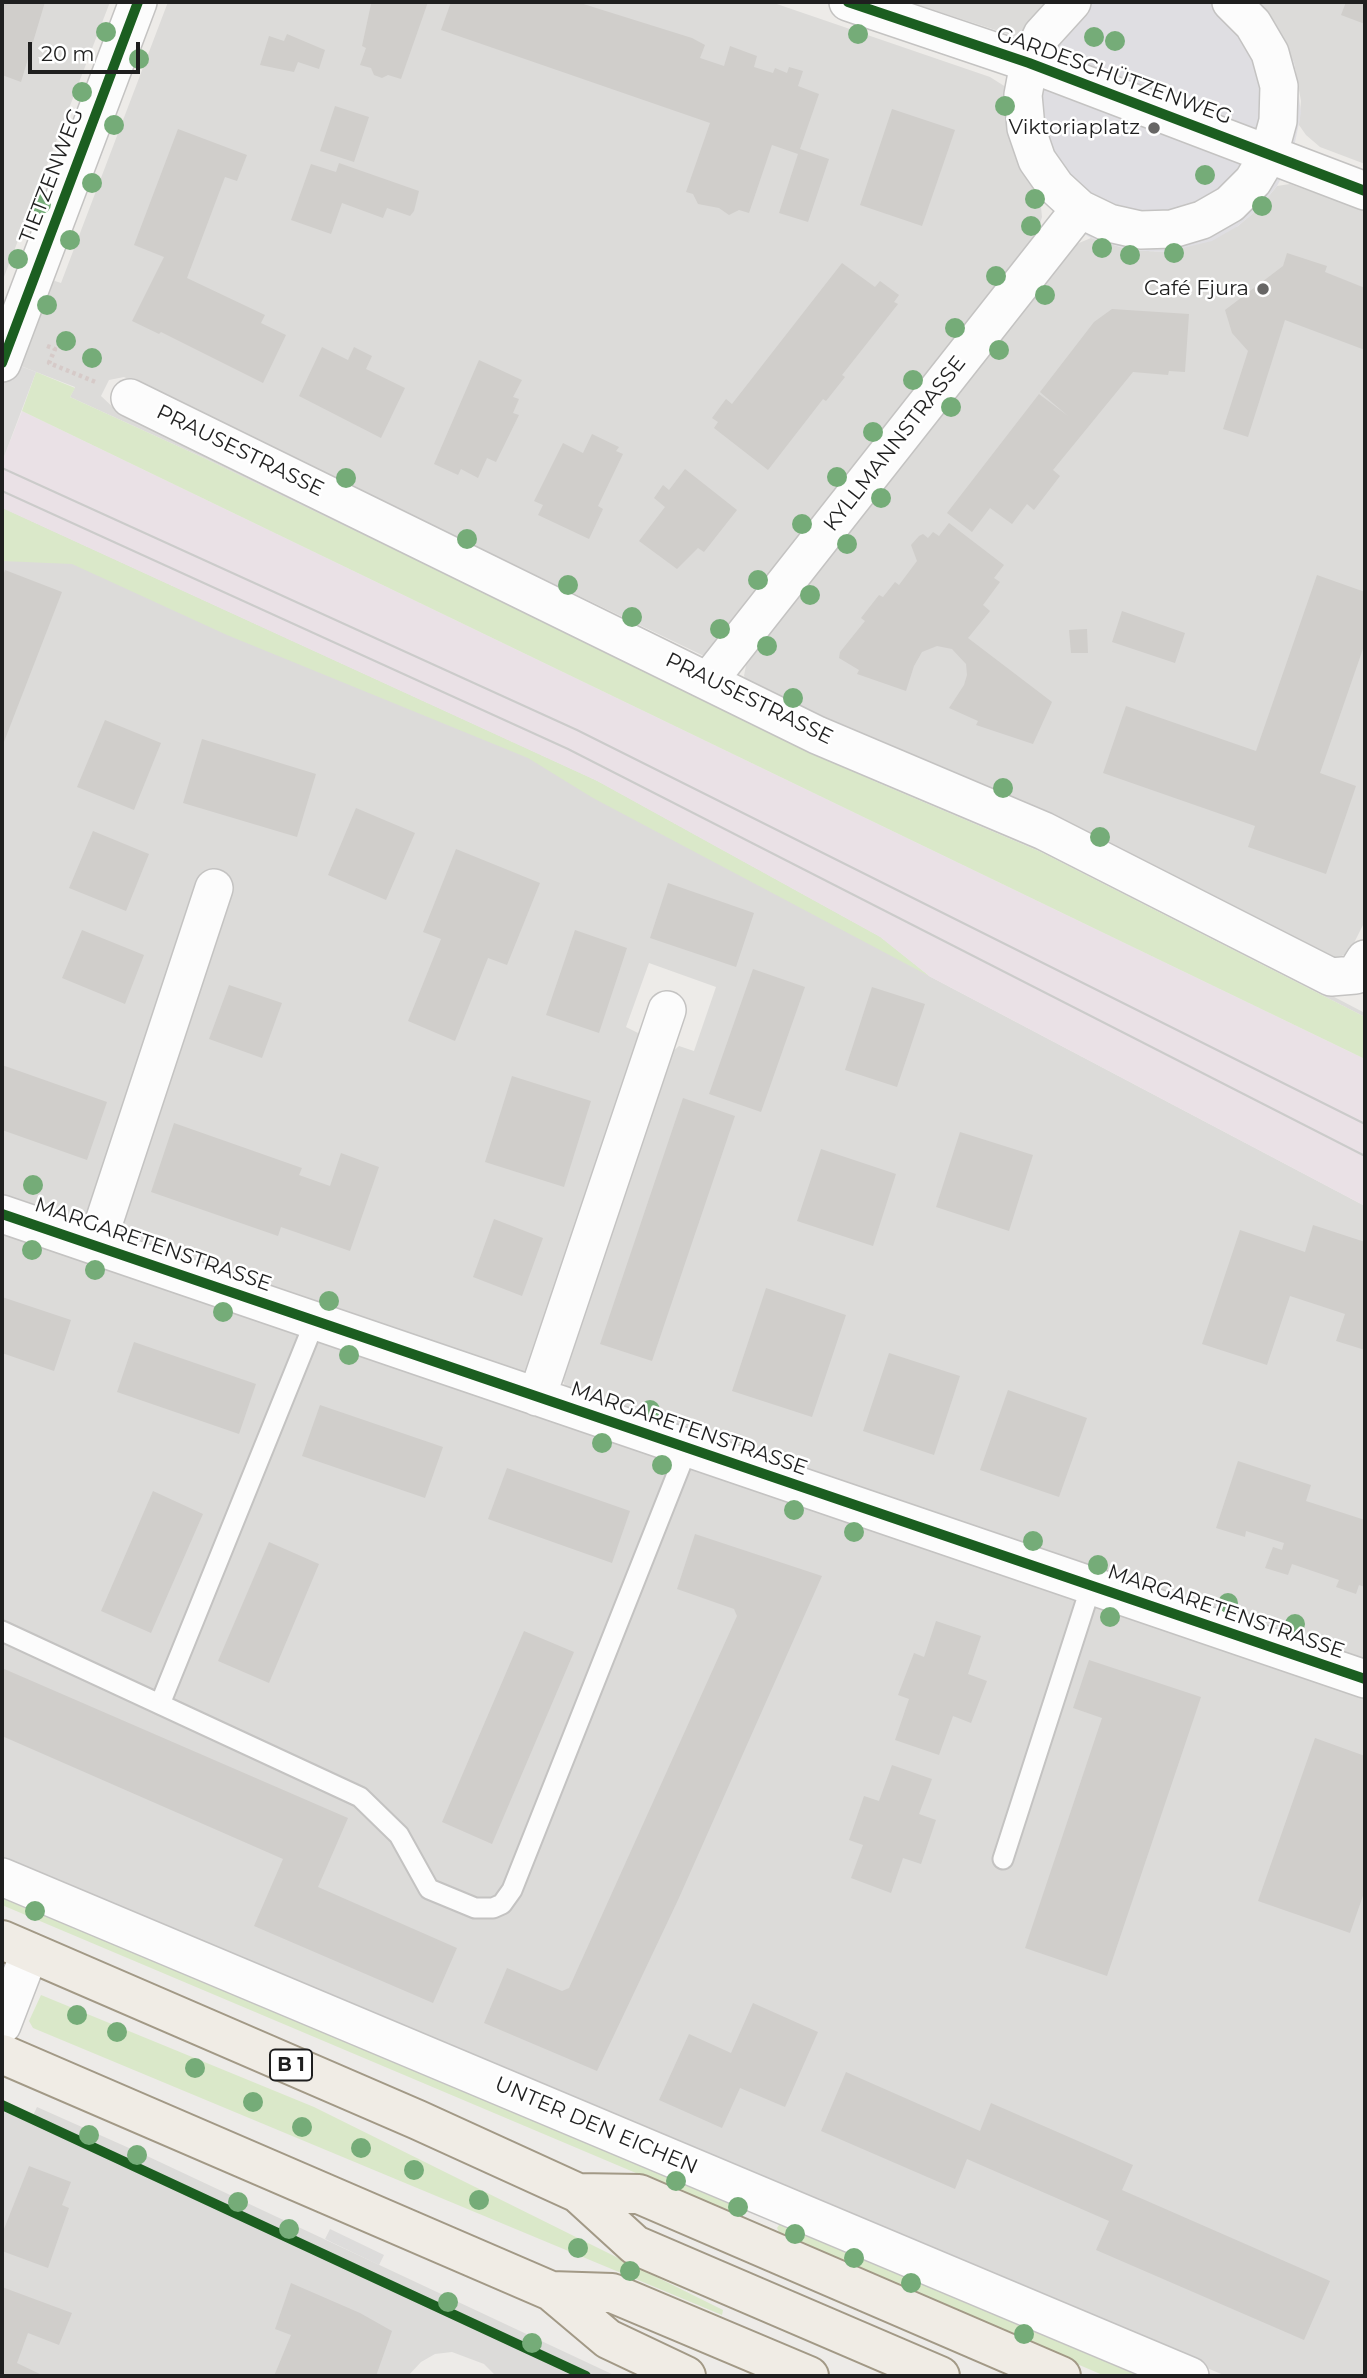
<!DOCTYPE html>
<html>
<head>
<meta charset="utf-8">
<style>
	body { margin:0 }
	#map { position:relative; width:1367px; height:2378px; overflow:hidden; background:#edebe8; font-family:Montserrat,sans-serif }
	canvas { display:block }
	.frame { position:absolute; inset:0; border:4px solid #1f1f1f; pointer-events:none }
	.scale { position:absolute; left:28px; top:42px; width:112px; height:32px; box-sizing:border-box; border:4px solid #1f1f1f; border-top:0; padding-left:9px; font-size:21px; line-height:24px; white-space:nowrap; color:#1f1f1f; -webkit-text-stroke:5px #fff; paint-order:stroke }
</style>
</head>
<body>
<div id="map">
<canvas width="1367" height="2378"></canvas>
<div class="frame"></div>
<div class="scale">20 m</div>
</div>
<script>
const g = document.querySelector('canvas').getContext('2d');
g.lineJoin = 'round';
function fillPath(path, color) { g.fillStyle = color; g.fill(path, 'evenodd'); }
const poly = rows => new Path2D(rows.map(r => 'M' + r).join(''));
function strokePath(path, color, width, dash) { g.strokeStyle = color; g.lineWidth = width; g.lineCap = dash ? 'butt' : 'round'; g.setLineDash(dash || []); g.stroke(path); }
function write(font, color, halo, rows, align = 'center') {
  g.font = font + ' Montserrat,sans-serif'; g.lineWidth = 5; g.setLineDash([]); g.textBaseline = 'middle'; g.strokeStyle = halo; g.fillStyle = color; for (const [text, x, y, turn = 0] of rows) {
    g.save(); g.translate(x, y); g.rotate((+turn || 0) * Math.PI / 180); g.textAlign = isNaN(turn) ? turn : align; if (halo) g.strokeText(text, 0, 0); g.fillText(text, 0, 0); g.restore();
  }
}
const residential = poly([
	[2,2,110,2,2,282],
	[168,2,771,2,990,77,1009,89,1024,172,1040,197,1042,217,1036,237,712,651,704,656,124,377,109,380,101,396,117,411,745,717,1064,856,1363,1012,1365,1009,1365,1017,1041,852,874,781,715,707,206,459,70,397,75,387,18,365,52,280,61,283],
	[909,2,1052,2,1028,32,1014,36],
	[1256,2,1365,2,1365,164,1320,147,1306,135,1299,125,1301,101,1294,63],
	[1290,184,1365,211,1365,921,1349,953,1334,959,891,753,747,682,744,676,746,665,1067,248,1091,238,1130,250,1166,252,1238,226,1258,209,1277,186],
	[2,508,597,781,880,937,929,976,1365,1206,1365,1661,565,1386,562,1378,672,1052,679,1046,694,1051,716,987,649,963,626,1027,646,1037,528,1371,514,1372,2,1196],
	[2,1231,1365,1697,1365,2376,1226,2376,2,1860],
	[37,2107,147,2156,616,2376,496,2376,484,2364,452,2352,435,2354,421,2362,408,2376,2,2376,2,2111,30,2122]
]);
const industrial = poly([
	[22,411,1365,1059,1365,1206,929,976,880,937,597,781,2,508,2,462]
]);
const grass = poly([
	[36,372,75,388,70,397,206,459,874,781,1041,852,1365,1017,1365,1059,22,411],
	[2,508,597,781,880,937,929,976,593,798,528,758,227,635,72,564,2,561],
	[2,1889,750,2210,740,2217,2,1905],
	[41,1995,314,2107,723,2310,722,2315,33,2028,29,2021],
	[781,2222,1152,2376,1105,2376,825,2256,780,2234,777,2228]
]);
const parking = poly([
	[2,359,36,372,2,462],
	[330,2229,384,2255,379,2265,325,2239]
]);
const plaza = poly([
	[1052,2,1256,2,1261,6,1278,27,1294,63,1301,113,1292,157,1277,186,1258,209,1238,226,1212,241,1166,252,1130,250,1091,238,1063,221,1040,197,1024,172]
]);
const building = poly([
	[2,2,45,2,21,82,2,75],
	[365,2,428,2,401,79,388,75,382,78,374,75,371,68,360,65,366,48,362,46,371,4],
	[451,2,577,2,692,38,705,45,700,58,724,66,730,46,757,56,754,67,773,73,775,68,787,73,789,67,803,71,798,86,819,94,800,149,829,159,808,222,779,213,798,154,772,145,749,213,739,210,729,215,719,208,698,204,693,194,686,192,710,123,441,30],
	[1346,2,1365,2,1365,24,1341,15],
	[287,34,325,50,319,69,298,62,294,72,260,65,269,36,284,41],
	[335,106,369,117,354,162,320,151],
	[892,109,955,130,922,226,860,205],
	[178,129,247,155,237,181,225,177,187,278,265,315,261,323,286,335,263,383,161,332,159,334,132,321,164,257,134,245],
	[339,163,419,191,414,211,410,216,387,208,383,218,342,203,331,234,291,220,311,164,336,172],
	[1287,253,1327,266,1325,272,1365,288,1365,350,1285,320,1248,437,1223,429,1248,351,1232,333,1225,310,1283,266],
	[842,263,875,287,880,281,899,295,894,302,898,304,842,375,845,377,826,401,823,399,768,470,714,428,718,422,712,418,726,399,732,404],
	[1112,309,1189,314,1185,372,1169,371,1168,375,1133,372,1053,470,1060,476,1034,510,1027,504,1012,524,990,508,972,532,947,513,1039,394,1068,416,1040,392,1094,322],
	[322,347,348,360,354,347,372,356,366,369,405,388,381,438,299,396],
	[479,360,522,380,513,397,519,399,513,413,519,415,496,462,487,458,478,478,461,469,458,475,434,464],
	[592,434,619,447,616,451,623,454,598,506,603,509,589,539,538,515,543,505,534,501,563,443,583,453],
	[685,469,737,510,704,552,698,548,677,569,639,541,665,507,654,498,663,485,669,490],
	[949,523,1004,565,994,578,1000,582,983,605,990,611,968,638,1052,702,1033,744,976,725,978,721,949,708,964,685,967,675,966,664,952,649,937,646,922,652,914,666,906,691,857,674,859,670,839,658,840,652,865,621,861,618,879,595,883,597,895,582,899,585,917,561,911,545,919,536,923,534,928,538,933,532,939,536],
	[5,570,62,592,2,747,2,579],
	[1317,575,1365,592,1365,643,1320,773,1356,786,1326,874,1248,847,1255,826,1103,773,1126,706,1256,751],
	[1122,611,1185,633,1175,663,1112,642],
	[1087,629,1088,653,1071,653,1069,630],
	[105,720,161,743,134,810,77,787],
	[202,739,316,774,297,837,183,803],
	[356,808,415,833,386,900,328,875],
	[93,831,149,854,126,911,69,888],
	[456,849,540,883,507,965,488,958,455,1041,408,1021,441,939,423,932],
	[668,883,754,913,736,967,650,938],
	[82,930,144,955,125,1004,62,978],
	[575,930,627,948,599,1033,546,1015],
	[753,969,805,987,761,1112,709,1094],
	[229,985,282,1003,262,1058,209,1039],
	[872,987,925,1004,897,1087,845,1070],
	[2,1065,107,1102,87,1160,2,1130],
	[512,1076,591,1101,564,1187,485,1162],
	[683,1098,735,1116,652,1361,600,1344],
	[174,1123,302,1168,299,1175,330,1186,341,1153,379,1167,350,1251,281,1227,278,1236,151,1192],
	[960,1132,1033,1155,1009,1231,936,1207],
	[821,1149,896,1174,873,1246,797,1221],
	[494,1219,543,1238,522,1296,473,1277],
	[1313,1225,1365,1242,1365,1350,1336,1341,1345,1314,1290,1296,1267,1365,1202,1344,1240,1230,1305,1252],
	[766,1288,846,1315,812,1417,732,1391],
	[2,1297,71,1320,54,1371,2,1353],
	[134,1342,256,1384,239,1434,117,1392],
	[889,1353,960,1376,934,1455,863,1431],
	[1008,1390,1087,1418,1059,1497,980,1470],
	[320,1405,443,1447,425,1498,302,1456],
	[1238,1461,1311,1485,1306,1501,1365,1520,1365,1587,1359,1585,1356,1594,1336,1587,1339,1580,1292,1564,1288,1575,1265,1568,1273,1547,1282,1550,1284,1543,1246,1531,1245,1537,1216,1528],
	[507,1468,630,1511,612,1563,488,1519],
	[153,1491,203,1514,151,1633,101,1611],
	[695,1534,822,1576,678,1900,597,2071,484,2023,507,1968,562,1991,569,1988,737,1616,734,1609,677,1589],
	[269,1542,319,1564,269,1683,218,1661],
	[936,1621,981,1636,968,1674,987,1681,971,1723,953,1716,939,1755,895,1740,909,1699,898,1695,914,1653,924,1657],
	[524,1631,574,1652,492,1844,442,1822],
	[1089,1660,1201,1697,1107,1976,1025,1948,1102,1718,1073,1708],
	[2,1668,348,1818,318,1887,457,1948,433,2003,254,1926,283,1859,2,1736],
	[1315,1738,1365,1756,1365,1890,1350,1933,1258,1901],
	[892,1765,932,1779,919,1814,936,1820,921,1864,903,1858,891,1893,851,1878,863,1845,849,1840,864,1796,879,1801],
	[753,2003,818,2032,785,2107,740,2088,722,2128,659,2100,689,2034,731,2053],
	[846,2072,980,2131,991,2103,1133,2165,1122,2190,1330,2281,1304,2340,1096,2250,1109,2221,967,2159,955,2189,821,2131],
	[29,2166,71,2182,62,2205,69,2208,48,2268,2,2251,2,2234],
	[291,2283,360,2313,392,2331,376,2376,274,2376,291,2335,275,2329],
	[2,2287,72,2313,59,2345,28,2333,17,2363,44,2376,2,2376]
]);
const path = poly([
	[47,346,55,349,49,363,98,383]
]);
const lane = poly([
	[2,1631,360,1797,399,1835,429,1889,475,1908,493,1908,502,1904,512,1890,687,1449],
	[160,1704,315,1321],
	[1003,1859,1091,1586]
]);
const street = poly([
	[848,2,1029,63,1365,191],
	[1072,2,1042,35,1029,63,1023,95,1026,128,1037,160,1056,187,1080,209,1109,223,1140,230,1172,229,1202,220,1230,204,1253,181,1269,154,1278,121,1279,86,1270,53,1253,24,1231,2],
	[2,363,138,2],
	[130,398,817,735,1044,831,1331,977,1355,975,1365,959],
	[709,680,1080,209],
	[2,1214,1365,1679],
	[96,1246,214,888],
	[537,1397,667,1010],
	[2,1877,1190,2376],
	[2,2025,30,1952]
]);
const primary = poly([
	[2,1940,418,2120,578,2193,635,2245,940,2376],
	[2,2054,551,2291,612,2293,809,2376],
	[578,2193,639,2194,1061,2376],
	[551,2291,608,2339,686,2376]
]);
const tram = poly([
	[2,468,577,730,1365,1124],
	[2,491,568,749,1365,1156]
]);
const cycleway = poly([
	[848,2,1029,63,1365,191],
	[2,363,138,2],
	[2,1214,1365,1679],
	[2,2105,586,2376]
]);
const trees = [
	[106,32],
	[858,34],
	[1094,37],
	[1115,41],
	[139,59],
	[82,92],
	[1005,106],
	[114,125],
	[1205,175],
	[92,183],
	[1035,199],
	[41,204],
	[1262,206],
	[1031,226],
	[70,240],
	[1102,248],
	[1174,253],
	[1130,255],
	[18,259],
	[996,276],
	[1045,295],
	[47,305],
	[955,328],
	[66,341],
	[999,350],
	[92,358],
	[913,380],
	[951,407],
	[873,432],
	[837,477],
	[346,478],
	[881,498],
	[802,524],
	[467,539],
	[847,544],
	[758,580],
	[568,585],
	[810,595],
	[632,617],
	[720,629],
	[767,646],
	[793,698],
	[1003,788],
	[1100,837],
	[33,1185],
	[32,1250],
	[95,1270],
	[329,1301],
	[223,1312],
	[349,1355],
	[650,1410],
	[602,1443],
	[662,1465],
	[794,1510],
	[854,1532],
	[1033,1541],
	[1098,1565],
	[1228,1603],
	[1110,1617],
	[1295,1624],
	[35,1911],
	[77,2015],
	[117,2032],
	[195,2068],
	[253,2102],
	[302,2127],
	[89,2135],
	[361,2148],
	[137,2155],
	[414,2170],
	[676,2181],
	[479,2200],
	[238,2202],
	[738,2207],
	[289,2229],
	[795,2234],
	[578,2248],
	[854,2258],
	[630,2271],
	[911,2283],
	[448,2302],
	[1024,2334],
	[532,2343]
];
const markers = [
	[1154,128,7,"#676665"],
	[1263,289,7,"#676665"]
];
const shields = [
	[291,2065,42]
];
const shieldNames = [
	["B 1",291,2065]
];
const streetNames = [
	["GARDESCHÜTZENWEG",1114,76,20],
	["TIETZENWEG",52,176,-69],
	["KYLLMANNSTRASSE",895,444,-52],
	["PRAUSESTRASSE",240,451,26],
	["PRAUSESTRASSE",749,699,26],
	["MARGARETENSTRASSE",153,1245,19],
	["MARGARETENSTRASSE",689,1429,19],
	["MARGARETENSTRASSE",1226,1612,19],
	["UNTER DEN EICHEN",596,2126,23]
];
const poiNames = [
	["Viktoriaplatz",1140,128],
	["Café Fjura",1249,289]
];
fillPath(residential, '#dcdbd9');
fillPath(industrial, '#eae1e6');
fillPath(grass, '#dae8c9');
fillPath(parking, '#dddcdb');
fillPath(plaza, '#dfdee2');
fillPath(building, '#d0cecb');
strokePath(lane, '#c4c3c2', 23);
strokePath(street, '#c4c3c2', 40);
strokePath(primary, '#a29986', 42);
strokePath(path, '#d6cac8', 4.5, [3.5, 3.5]);
strokePath(lane, '#fcfcfc', 19);
strokePath(street, '#fcfcfc', 37);
strokePath(primary, '#f0ece5', 38);
strokePath(tram, '#cbcbca', 2);
strokePath(cycleway, '#1b5e20', 10);
g.fillStyle = '#75ac78';
for (const [x, y] of trees) { g.beginPath(); g.arc(x, y, 10, 0, 2 * Math.PI); g.fill(); }
for (const [x, y, r, color] of markers) { const dot = new Path2D(); dot.arc(x, y, r, 0, 2 * Math.PI); g.fillStyle = color; g.fill(dot); strokePath(dot, '#fff', 2.5); }
for (const [x, y, w] of shields) { const box = new Path2D(); box.roundRect(x - w / 2, y - 15.5, w, 31, 5); g.fillStyle = '#fff'; g.fill(box); strokePath(box, '#1f1f1f', 2); }
write('bold 19px', '#1f1f1f', null, shieldNames);
write('21px', '#1f1f1f', '#fff', streetNames);
write('21px', '#1f1f1f', '#fff', poiNames, 'right');
</script>
</body>
</html>
